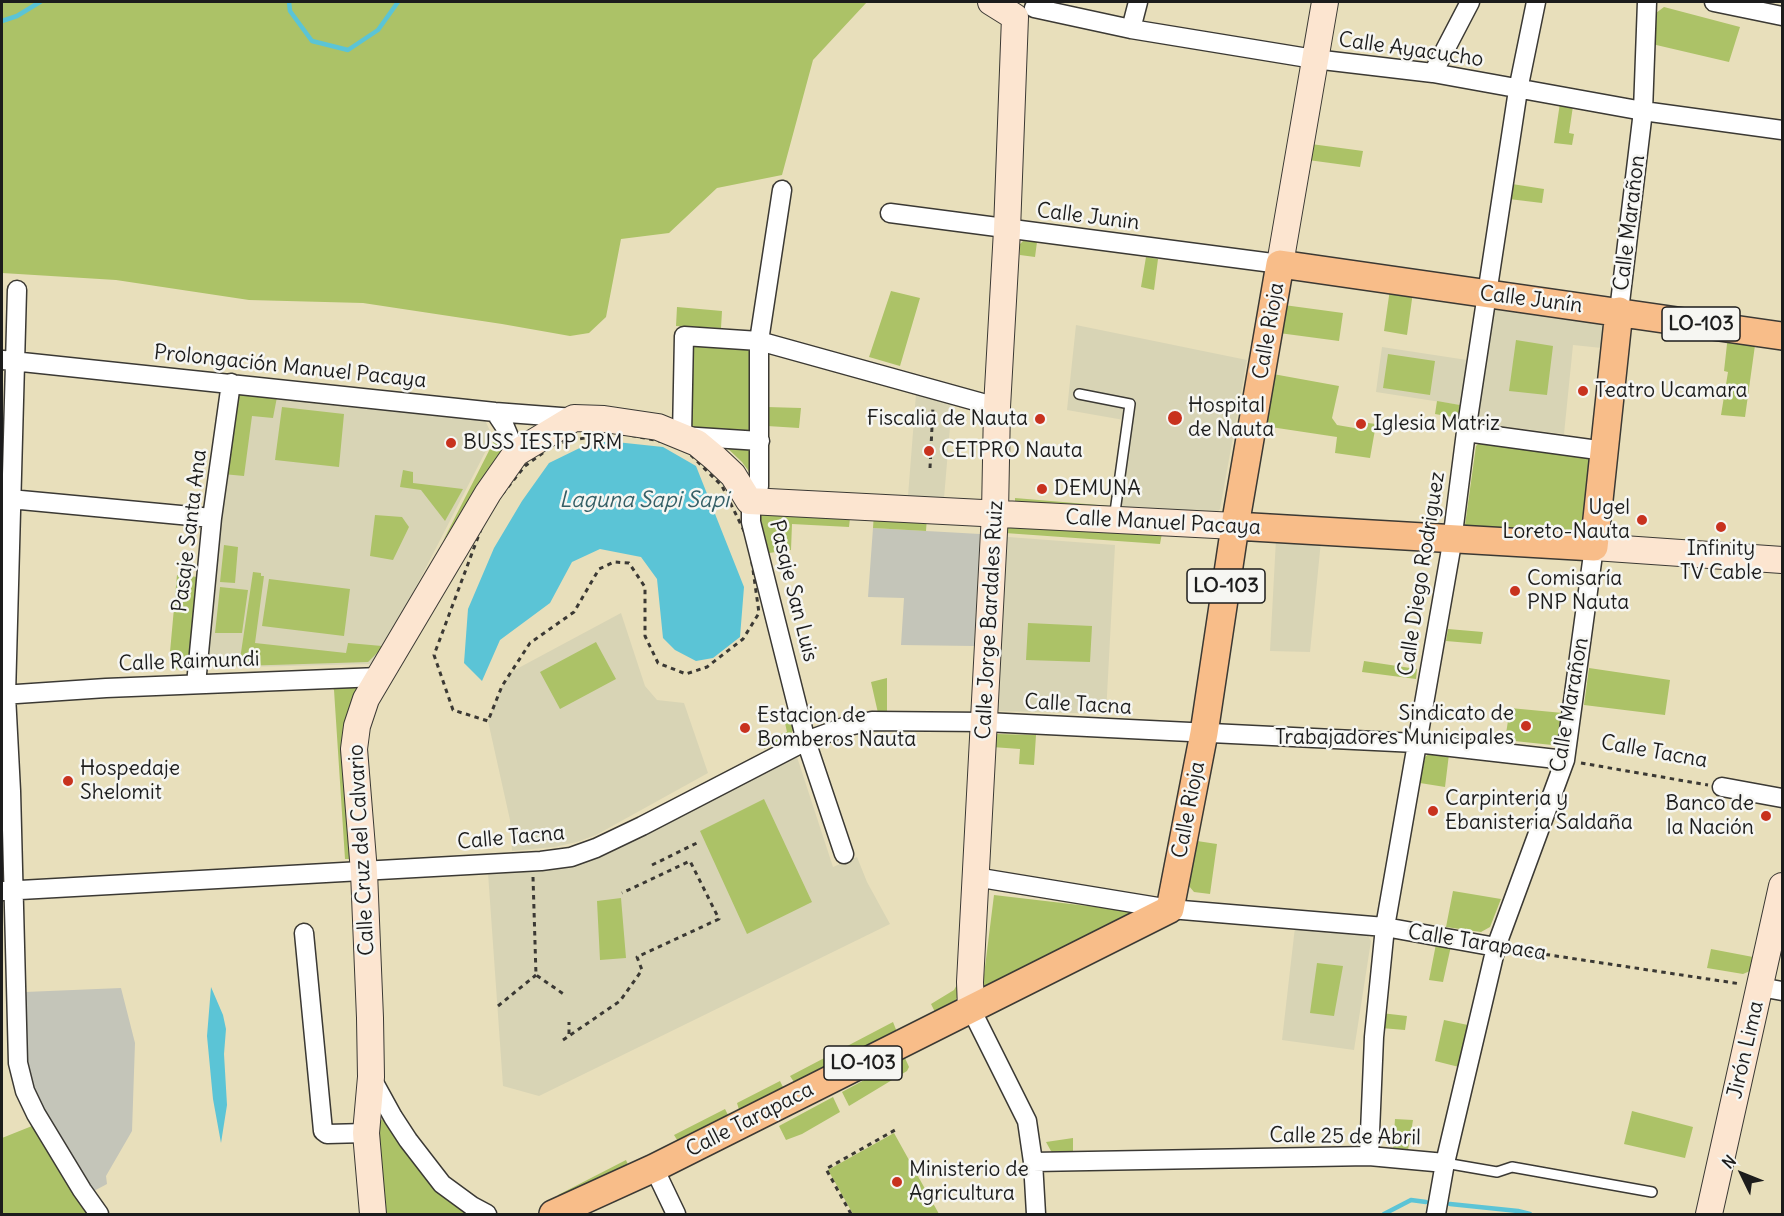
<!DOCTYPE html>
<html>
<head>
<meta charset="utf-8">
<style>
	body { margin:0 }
	#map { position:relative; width:1784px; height:1216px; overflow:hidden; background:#e8dfbb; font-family:Delius,sans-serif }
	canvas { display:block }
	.frame { position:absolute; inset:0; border:3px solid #1c1c1c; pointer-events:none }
	.north { position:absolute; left:1712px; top:1144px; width:60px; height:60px; -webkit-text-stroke:4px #f6f6f2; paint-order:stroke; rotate:313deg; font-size:16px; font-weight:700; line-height:24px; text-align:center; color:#1c1c1c }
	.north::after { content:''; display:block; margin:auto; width:21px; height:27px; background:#1c1c1c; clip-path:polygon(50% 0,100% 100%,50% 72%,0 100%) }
</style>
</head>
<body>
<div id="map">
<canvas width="1784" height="1216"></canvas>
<div class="frame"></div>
<div class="north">N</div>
</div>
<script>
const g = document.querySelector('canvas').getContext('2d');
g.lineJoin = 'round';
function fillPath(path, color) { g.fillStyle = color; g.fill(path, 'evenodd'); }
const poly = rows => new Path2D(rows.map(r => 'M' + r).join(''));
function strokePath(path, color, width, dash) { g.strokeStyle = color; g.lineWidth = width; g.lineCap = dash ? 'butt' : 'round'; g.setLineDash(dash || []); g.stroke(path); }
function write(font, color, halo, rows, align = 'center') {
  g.font = font + ' Delius,sans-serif'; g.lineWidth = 5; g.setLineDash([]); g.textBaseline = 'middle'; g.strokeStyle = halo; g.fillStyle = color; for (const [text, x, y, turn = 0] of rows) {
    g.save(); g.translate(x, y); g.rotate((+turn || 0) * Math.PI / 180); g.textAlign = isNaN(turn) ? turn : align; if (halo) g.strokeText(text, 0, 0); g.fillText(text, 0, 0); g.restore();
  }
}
const built = poly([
	[1497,305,1605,323,1602,348,1573,345,1564,434,1475,423,1491,311],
	[1076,325,1247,360,1220,509,1216,514,1111,508,1124,420,1067,410],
	[1382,347,1467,360,1460,405,1376,392],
	[240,392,484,418,493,437,382,653,370,664,206,668,213,544],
	[916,394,952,404,944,498,908,496],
	[1008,537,1115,545,1106,714,999,711,996,706,1005,540],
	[1276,539,1321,541,1310,652,1270,651],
	[621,613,645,686,657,700,684,703,708,773,596,835,577,842,554,847,512,851,510,820,488,721,501,688,511,672],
	[797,757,833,867,857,857,867,882,890,924,539,1096,503,1086,488,873,560,867,583,862,606,855],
	[1295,927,1367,934,1371,941,1354,1050,1282,1040]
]);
const industrial = poly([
	[873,528,980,534,974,646,901,645,904,598,868,597],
	[121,988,135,1043,132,1131,106,1176,107,1184,92,1192,31,1089,27,1071,25,992]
]);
const green = poly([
	[2,2,867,2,813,60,782,175,717,188,669,233,621,239,606,317,589,333,570,336,502,324,363,303,249,300,116,280,2,273],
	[1664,7,1740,27,1729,62,1652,44,1656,13],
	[1560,103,1573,106,1569,133,1574,134,1572,145,1554,143],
	[1311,144,1363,151,1360,167,1308,160],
	[1512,184,1544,189,1542,203,1509,199],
	[1023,241,1037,242,1035,257,1020,255,1020,244],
	[1146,257,1158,259,1154,290,1141,287],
	[1390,289,1413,292,1407,335,1384,331],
	[891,291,920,298,900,366,869,357],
	[1284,305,1343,313,1339,341,1279,333],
	[677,307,722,311,721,328,676,326],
	[1728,335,1756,338,1745,417,1721,415,1728,372,1724,371],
	[1516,340,1553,346,1547,395,1509,391],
	[691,342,755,342,756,436,688,433],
	[1388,354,1435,361,1430,395,1383,388],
	[1273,374,1339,386,1332,418,1337,425,1366,430,1368,423,1376,424,1370,458,1335,453,1337,437,1264,426],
	[240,392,277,397,273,418,252,416,244,476,223,474,235,397],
	[1437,401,1460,405,1458,418,1435,414],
	[282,407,344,414,339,467,275,460],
	[767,407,801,408,799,428,767,426],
	[495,439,503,454,475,491,443,541],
	[1480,442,1588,456,1595,462,1587,534,1470,532,1465,525,1476,446],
	[724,445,755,446,753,477,742,462],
	[403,470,413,472,413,483,463,489,445,521,421,490,400,487],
	[1015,498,1110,506,1110,510,1015,503],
	[851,509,849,527,792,524,791,550,769,553,759,512],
	[874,513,927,517,926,531,873,528],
	[375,515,402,517,409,527,393,560,370,556],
	[1005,522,1162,533,1160,544,1005,533],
	[224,545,238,547,235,583,220,582],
	[253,572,261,573,261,576,264,576,255,643,346,653,348,643,382,646,379,651,368,662,239,666],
	[177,575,198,577,188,663,180,669,171,670,170,652],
	[269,579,350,589,344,636,262,626],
	[220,587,248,590,242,633,215,633],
	[1028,623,1092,626,1090,662,1026,660],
	[1448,629,1483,632,1481,644,1446,641],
	[596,642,616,679,560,709,540,672],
	[1364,661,1417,669,1416,679,1362,672],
	[1589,668,1670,680,1665,715,1584,705],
	[887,678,887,713,878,713,871,682],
	[359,684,351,859,345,859,334,690,330,685],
	[1510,708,1563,713,1559,739,1552,745,1505,740],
	[788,712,793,730,789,737,764,749,762,740,787,732,783,714],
	[996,734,1036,735,1034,765,1019,764,1020,749,992,747,993,738],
	[1431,752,1449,754,1445,787,1420,783,1425,757],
	[764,799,812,902,747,934,700,831],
	[1197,841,1217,844,1210,894,1194,892,1189,886],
	[1453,891,1501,899,1490,927,1481,932,1446,927],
	[994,895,1139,912,982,991],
	[621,898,626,958,600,960,597,901],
	[1436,944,1451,946,1443,982,1429,980],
	[1711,949,1753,957,1750,971,1743,974,1707,968],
	[1317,963,1343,966,1334,1016,1310,1013],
	[959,981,960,993,953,1004,936,1014,931,1004,954,990],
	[1381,1013,1407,1016,1405,1030,1381,1028],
	[1444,1020,1468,1025,1459,1067,1435,1061],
	[893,1022,897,1032,796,1085,790,1076],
	[905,1058,909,1067,907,1071,849,1106,842,1092],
	[780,1081,785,1091,740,1113,737,1103],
	[833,1097,840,1112,802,1134,786,1140,779,1126],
	[725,1109,729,1117,679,1143,674,1135],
	[1632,1111,1693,1127,1685,1158,1624,1144],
	[385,1118,473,1214,379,1214,370,1126],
	[1395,1119,1413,1120,1408,1150,1393,1149],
	[32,1126,83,1206,90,1214,2,1214,2,1138],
	[894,1133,939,1214,853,1214,828,1170],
	[1073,1138,1073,1154,1055,1155,1051,1151,1046,1142],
	[626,1160,629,1167,561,1200,558,1195]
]);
const water = poly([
	[592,442,616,442,663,447,696,466,744,587,740,637,713,658,696,661,675,650,663,638,657,579,641,557,600,549,572,562,550,603,500,640,482,681,464,663,468,609,494,548,522,501,549,463],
	[211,987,223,1015,226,1029,224,1054,227,1105,221,1143,213,1099,207,1036]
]);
const stream = poly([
	[289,2,290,11,312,41,348,50,378,30,398,2],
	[2,21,17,16,40,2],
	[1450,1204,1518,1211,1530,1214],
	[1384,1214,1411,1200,1426,1202]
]);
const path = poly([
	[614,432,665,442,689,453,722,486,749,541,759,613,743,639,707,667,686,674,658,663,645,636,645,587,629,563,614,562,599,569,574,612,530,643,502,686,488,721,453,710,434,655,487,513,525,466,555,444,614,432],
	[930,468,933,406],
	[1581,763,1708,785],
	[652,865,699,842],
	[533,877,536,975,565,995],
	[1510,949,1741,984],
	[498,1006,536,975],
	[569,1034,569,1022],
	[563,1040,620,1001,642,970,637,957,719,919,690,861,622,893],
	[851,1214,826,1169,895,1130]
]);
const lane = poly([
	[1079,394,1130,404,1114,519],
	[1445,1163,1497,1172,1512,1167,1652,1192]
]);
const street = poly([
	[1714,2,1782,16],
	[1034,8,1131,29,1314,59,1433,73,1643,111,1782,130],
	[1131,29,1138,2],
	[1433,73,1470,2],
	[782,190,759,341,759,486,751,508,751,522,806,741,844,854],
	[890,213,1280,264],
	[17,290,6,695,11,791,18,1063,25,1091,36,1114,82,1190,99,1214],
	[1619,311,1643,111,1647,2],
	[3,360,495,412,574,418],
	[495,412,505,427,516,453],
	[1466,432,1605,451],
	[760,441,682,436,684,336,759,341,997,407],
	[10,499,212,518],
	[196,684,212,518,231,383],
	[2,695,106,688,379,677],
	[1722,787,1782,798],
	[975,877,1170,909,1385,927,1496,947],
	[2,891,541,861,571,857,596,848,642,826,806,741,844,727,872,721,985,722,1416,743,1565,760],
	[304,933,323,1131,327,1134,366,1133],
	[1760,987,1782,991],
	[971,1009,1027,1121,1033,1162,1036,1214],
	[371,1077,393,1117,408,1140,442,1184,472,1206,487,1214],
	[1369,1156,1374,1037,1385,927,1451,549,1466,432,1518,90,1536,2],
	[1033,1162,1369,1156,1445,1163],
	[654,1168,676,1214],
	[1436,1214,1445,1163,1496,947,1565,760,1594,547]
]);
const secondary = poly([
	[1280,264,1325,2],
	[1594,547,1782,560],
	[971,1009,970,982,995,513,997,407,1007,230,1015,17,991,2],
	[373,1214,366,1133,371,1077,370,1018,364,872,354,749,357,726,366,699,379,677,488,493,516,453,574,418,604,419,658,427,697,443,715,458,733,475,749,501,1235,526],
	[1709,1214,1782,886]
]);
const primary = poly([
	[1235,526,1594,547,1619,311],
	[553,1214,654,1168,1170,909,1204,733,1235,526,1280,264,1782,336]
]);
const markers = [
	[1583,391,6,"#c8321e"],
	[1175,418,8,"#c8321e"],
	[1040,419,6,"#c8321e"],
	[1361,424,6,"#c8321e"],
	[451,443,6,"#c8321e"],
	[929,451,6,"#c8321e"],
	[1042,489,6,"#c8321e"],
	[1642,520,6,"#c8321e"],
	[1721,527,6,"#c8321e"],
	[1515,591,6,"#c8321e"],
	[1526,726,6,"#c8321e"],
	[745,728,6,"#c8321e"],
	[68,781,6,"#c8321e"],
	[1433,811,6,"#c8321e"],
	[1766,816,6,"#c8321e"],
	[897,1182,6,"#c8321e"]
];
const shields = [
	[1701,324,78],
	[1226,586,78],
	[863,1063,78]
];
const shieldNames = [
	["LO-103",1701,324],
	["LO-103",1226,586],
	["LO-103",863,1063]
];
const streetNames = [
	["Calle Ayacucho",1411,50,8],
	["Calle Junin",1088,217,7],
	["Calle Marañon",1630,223,-83],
	["Calle Junín",1531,300,7],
	["Calle Rioja",1269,331,-80],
	["Prolongación Manuel Pacaya",290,367,6],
	["Calle Manuel Pacaya",1163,523,3],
	["Pasaje Santa Ana",190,531,-83],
	["Calle Diego Rodriguez",1422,574,-81],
	["Pasaje San Luis",793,591,76],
	["Calle Jorge Bardales Ruiz",990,620,-87],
	["Calle Raimundi",189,662,-2],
	["Calle Tacna",1078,705,3],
	["Calle Marañon",1570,705,-80],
	["Calle Tacna",1654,752,10],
	["Calle Rioja",1189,810,-79],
	["Calle Tacna",511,838,-5],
	["Calle Cruz del Calvario",362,850,-93],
	["Calle Tarapaca",1477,943,9],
	["Jirón Lima",1746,1050,-77],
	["Calle Tarapaca",750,1120,-27],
	["Calle 25 de Abril",1345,1137,1]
];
const poiNames = [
	["Teatro Ucamara",1595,391],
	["Hospital",1188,406],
	["de Nauta",1188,430],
	["Fiscalia de Nauta",1028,419,"right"],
	["Iglesia Matriz",1373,424],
	["BUSS IESTP JRM",463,443],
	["CETPRO Nauta",941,451],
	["DEMUNA",1054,489],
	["Ugel",1630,508,"right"],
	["Loreto-Nauta",1630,532,"right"],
	["Infinity",1721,549,"center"],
	["TV Cable",1721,573,"center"],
	["Comisaría",1527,579],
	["PNP Nauta",1527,603],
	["Sindicato de",1514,714,"right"],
	["Trabajadores Municipales",1514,738,"right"],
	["Estacion de",757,716],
	["Bomberos Nauta",757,740],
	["Hospedaje",80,769],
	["Shelomit",80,793],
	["Carpinteria y",1445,799],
	["Ebanisteria Saldaña",1445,823],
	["Banco de",1754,804,"right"],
	["la Nación",1754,828,"right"],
	["Ministerio de",909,1170],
	["Agricultura",909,1194]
];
const waterNames = [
	["Laguna Sapi Sapi",644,501]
];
fillPath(built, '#d8d4b5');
fillPath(industrial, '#c4c5b9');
fillPath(green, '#acc267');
fillPath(water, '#5bc4d6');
strokePath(stream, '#5bc4d6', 4.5);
strokePath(lane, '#3b3934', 12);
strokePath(street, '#3b3934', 21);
strokePath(secondary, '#3b3934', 28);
strokePath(primary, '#3b3934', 30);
strokePath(path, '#3b3934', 3, [4.5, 4.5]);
strokePath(lane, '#fff', 9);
strokePath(street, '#fff', 18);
strokePath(secondary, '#fce5d0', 26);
strokePath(primary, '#f8bd89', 27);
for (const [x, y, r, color] of markers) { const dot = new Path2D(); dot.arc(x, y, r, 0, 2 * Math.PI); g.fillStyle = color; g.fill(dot); strokePath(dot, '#f6f6f2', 2); }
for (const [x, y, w] of shields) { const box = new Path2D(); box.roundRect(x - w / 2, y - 17, w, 34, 4.5); g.fillStyle = '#f6f6f2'; g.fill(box); strokePath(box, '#1c1c1c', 1.5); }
write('bold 20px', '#1c1c1c', null, shieldNames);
write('21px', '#1c1c1c', '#f6f6f2', streetNames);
write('21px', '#1c1c1c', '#f6f6f2', poiNames, 'left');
write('italic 22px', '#355f66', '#f6f6f2', waterNames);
</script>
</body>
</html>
